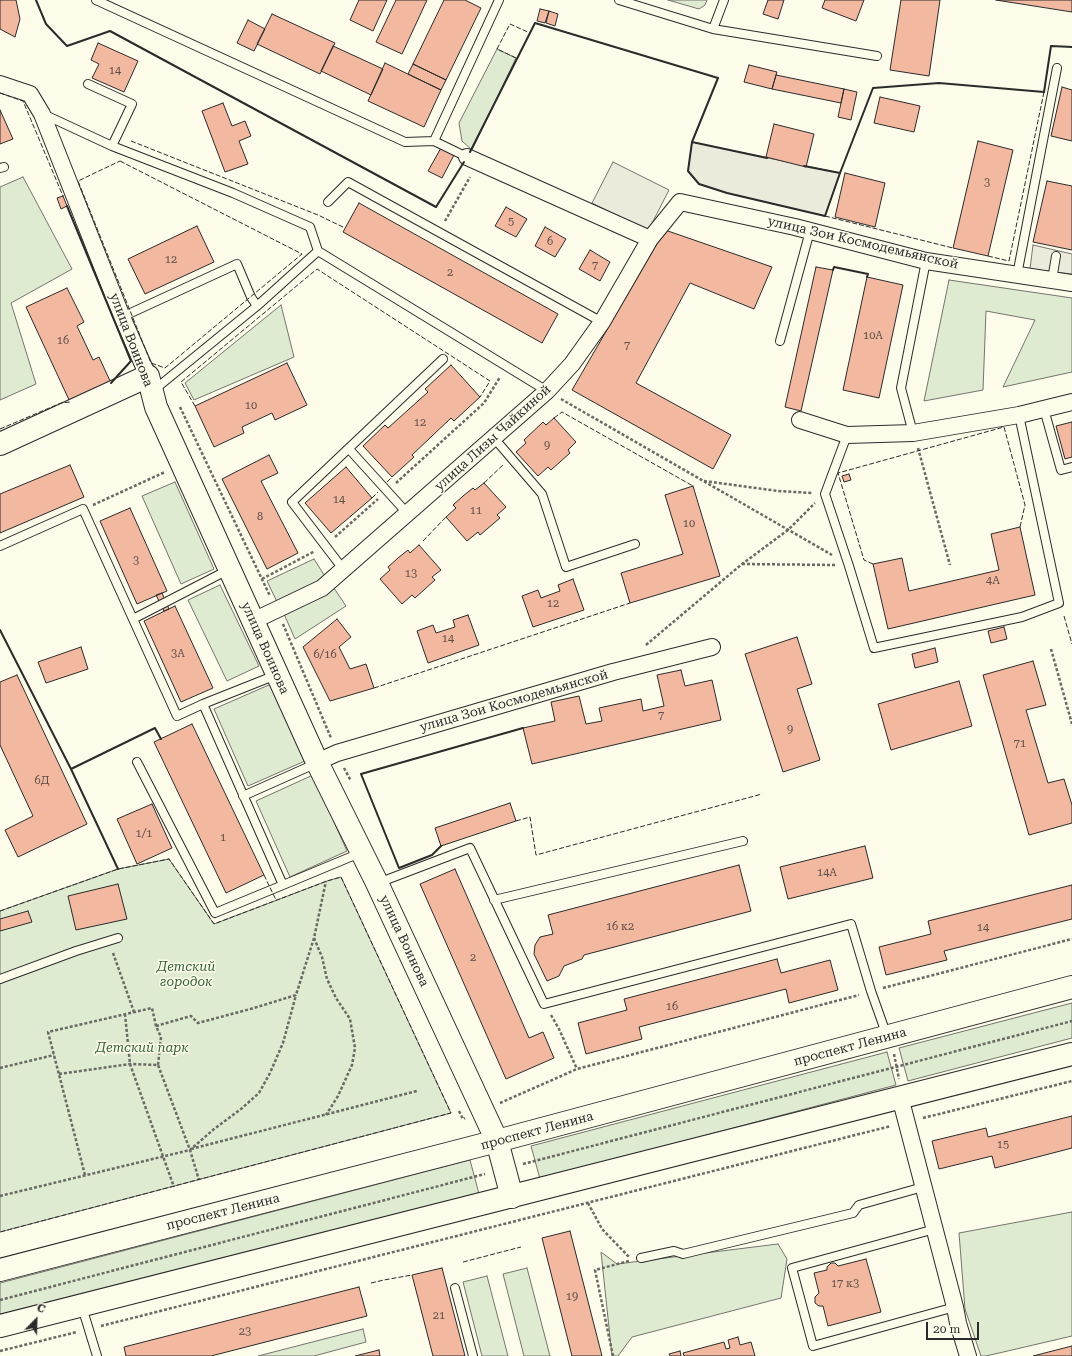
<!DOCTYPE html>
<html>
<head>
<meta charset="utf-8">
<style>
	body { margin:0 }
	#map { position:relative; width:1072px; height:1356px; overflow:hidden; background:#fdfbea; font-family:"Roboto Serif",serif }
	canvas { display:block }
	.north { position:absolute; left:16px; top:1300px; width:40px; height:40px; -webkit-text-stroke:3px #fdfbea; paint-order:stroke; rotate:23deg; font-size:11px; font-weight:700; line-height:16px; text-align:center; color:#2b2b2b }
	.north::after { content:''; display:block; margin:auto; width:14px; height:18px; background:#2b2b2b; clip-path:polygon(50% 0,100% 100%,50% 72%,0 100%) }
	.scale { position:absolute; left:926px; top:1322px; width:53px; height:18px; box-sizing:border-box; border:2px solid #2b2b2b; border-top:0; padding-left:5px; font-size:12px; line-height:14px; white-space:nowrap; color:#2b2b2b; -webkit-text-stroke:3px #fdfbea; paint-order:stroke }
</style>
</head>
<body>
<div id="map">
<canvas width="1072" height="1356"></canvas>
<div class="north">С</div>
<div class="scale">20 m</div>
</div>
<script>
const g = document.querySelector('canvas').getContext('2d');
g.lineJoin = 'round';
function fillPath(path, color) { g.fillStyle = color; g.fill(path, 'evenodd'); }
const poly = rows => new Path2D(rows.map(r => 'M' + r).join(''));
function strokePath(path, color, width, dash) { g.strokeStyle = color; g.lineWidth = width; g.lineCap = dash ? 'butt' : 'round'; g.setLineDash(dash || []); g.stroke(path); }
function write(font, color, halo, rows, align = 'center') {
  g.font = font + ' "Roboto Serif",serif'; g.lineWidth = 3; g.setLineDash([]); g.textBaseline = 'middle'; g.strokeStyle = halo; g.fillStyle = color; for (const [text, x, y, turn = 0] of rows) {
    g.save(); g.translate(x, y); g.rotate((+turn || 0) * Math.PI / 180); g.textAlign = isNaN(turn) ? turn : align; if (halo) g.strokeText(text, 0, 0); g.fillText(text, 0, 0); g.restore();
  }
}
const green = poly([
	[668,0,707,0,705,5,699,9,668,0],
	[497,49,516,58,472,150,462,141,459,123,497,49],
	[23,177,72,269,11,303,36,384,0,400,0,187,23,177],
	[949,280,1072,298,1072,372,1003,387,1035,320,986,311,983,390,924,401,949,280],
	[281,305,294,357,194,400,185,383,281,305],
	[175,482,214,569,181,584,142,496,175,482],
	[314,559,326,578,278,604,267,581,314,559],
	[220,585,259,666,227,681,188,600,220,585],
	[334,588,346,606,295,639,284,614,334,588],
	[271,684,305,761,248,786,214,709,271,684],
	[313,775,347,851,290,877,256,801,313,775],
	[169,859,214,924,327,881,341,877,451,1113,0,1232,0,911,118,869,169,859],
	[1072,1003,1072,1038,908,1081,899,1048,1072,1003],
	[887,1052,896,1085,540,1179,531,1146,887,1052],
	[470,1160,479,1194,0,1319,0,1283,470,1160],
	[1072,1212,1072,1336,986,1356,981,1356,965,1309,959,1233,1072,1212],
	[778,1244,787,1259,781,1298,632,1337,618,1356,612,1356,601,1252,617,1264,778,1244],
	[527,1268,550,1356,524,1356,503,1274,527,1268],
	[487,1276,508,1356,482,1356,463,1282,487,1276],
	[363,1329,366,1342,314,1356,258,1356,363,1329]
]);
const parking = poly([
	[692,142,840,173,825,216,727,193,699,184,688,171,692,142],
	[613,162,669,190,648,231,592,203,613,162],
	[1033,245,1072,254,1072,274,1030,269,1033,245]
]);
const building = poly([
	[0,0,16,0,20,19,15,37,0,29,0,0],
	[359,0,387,0,373,31,350,20,359,0],
	[396,0,427,0,402,54,376,42,396,0],
	[444,0,465,0,481,8,446,80,413,64,444,0],
	[768,0,784,0,778,19,763,14,768,0],
	[825,0,864,0,856,21,822,8,825,0],
	[901,0,940,0,929,76,890,70,901,0],
	[996,0,1072,0,1072,12,996,0],
	[540,9,549,11,545,23,537,21,540,9],
	[549,11,558,14,555,26,546,23,549,11],
	[272,14,335,43,320,74,257,44,272,14],
	[248,20,265,29,254,51,237,43,248,20],
	[98,43,138,61,124,92,92,78,99,64,91,60,98,43],
	[333,46,383,69,371,95,321,71,333,46],
	[385,63,441,90,424,127,368,101,385,63],
	[413,64,446,80,441,90,408,74,413,64],
	[749,65,777,72,772,89,744,82,749,65],
	[776,75,844,89,841,103,772,89,776,75],
	[1062,87,1072,90,1072,141,1051,136,1062,87],
	[844,89,857,92,851,120,838,117,844,89],
	[880,97,920,106,914,132,874,123,880,97],
	[223,103,232,126,245,121,251,136,239,141,248,164,225,172,202,111,223,103],
	[0,110,13,139,0,144,0,110],
	[774,124,814,134,806,167,766,157,774,124],
	[978,141,1013,150,988,256,953,248,978,141],
	[441,148,454,155,442,178,428,171,441,148],
	[845,173,885,183,875,227,835,217,845,173],
	[1047,181,1072,186,1072,250,1033,242,1047,181],
	[63,196,67,206,61,209,57,198,63,196],
	[359,203,558,314,542,343,343,232,359,203],
	[506,207,527,219,516,237,495,226,506,207],
	[197,226,214,262,145,294,128,259,197,226],
	[545,227,566,239,555,257,535,246,545,227],
	[665,230,772,267,754,309,690,283,636,383,731,435,713,469,572,390,665,230],
	[590,250,610,262,600,281,579,269,590,250],
	[816,267,833,270,801,411,785,407,816,267],
	[867,277,903,285,879,398,843,390,867,277],
	[67,288,84,322,77,326,93,360,99,357,111,383,70,402,26,307,67,288],
	[287,363,307,405,275,420,272,413,242,427,244,433,214,447,195,406,287,363],
	[451,365,480,397,454,421,451,418,412,455,414,457,392,477,363,446,385,425,388,428,428,392,425,389,451,365],
	[554,418,576,442,568,450,570,453,551,470,548,467,538,476,516,452,526,443,524,440,543,422,546,425,554,418],
	[1072,422,1072,457,1065,459,1056,426,1072,422],
	[269,455,278,473,261,481,298,553,267,569,222,479,269,455],
	[70,465,84,497,0,533,0,494,70,465],
	[346,467,372,498,331,533,305,503,346,467],
	[849,474,851,480,844,482,842,476,849,474],
	[484,483,506,507,497,515,500,518,480,535,478,532,467,541,446,517,456,508,453,505,463,496,473,488,475,490,484,483],
	[693,486,720,576,630,603,621,573,683,554,665,495,693,486],
	[130,508,167,591,137,604,100,521,130,508],
	[1020,527,1035,595,888,629,873,564,902,558,909,591,999,570,991,534,1020,527],
	[419,545,441,570,432,577,435,580,415,598,412,595,402,604,380,579,390,570,388,567,398,558,408,550,410,553,419,545],
	[573,579,584,610,533,627,522,596,538,590,541,598,560,591,558,585,573,579],
	[162,593,169,609,164,611,156,595,162,593],
	[175,606,213,688,181,702,144,621,175,606],
	[468,615,479,645,428,663,417,631,433,625,436,633,455,627,453,620,468,615],
	[337,619,351,637,339,647,350,669,366,664,374,688,330,701,303,647,337,619],
	[1004,627,1007,639,991,643,988,631,1004,627],
	[797,637,812,684,797,689,820,760,783,772,745,654,797,637],
	[81,647,88,669,46,683,38,662,81,647],
	[935,648,938,662,915,668,912,654,935,648],
	[1033,661,1046,705,1026,710,1048,783,1064,779,1072,805,1072,823,1029,835,983,675,1033,661],
	[681,670,685,686,712,680,721,720,532,764,523,728,555,721,551,702,579,696,586,724,602,721,599,708,641,699,643,711,664,706,657,675,681,670],
	[17,675,87,824,18,857,5,830,33,816,0,745,0,682,17,675],
	[959,681,972,726,891,750,878,704,959,681],
	[192,724,264,875,226,893,154,742,192,724],
	[510,803,516,821,441,846,435,828,510,803],
	[152,804,172,848,137,864,117,819,152,804],
	[865,846,873,878,788,899,780,867,865,846],
	[739,865,751,911,584,955,582,959,564,966,559,976,547,981,534,954,535,945,540,937,553,934,548,915,739,865],
	[455,869,529,1038,543,1032,554,1058,506,1079,420,884,455,869],
	[118,884,127,919,76,930,68,896,118,884],
	[1072,885,1072,919,944,951,947,960,886,975,879,947,931,934,928,921,1072,885],
	[28,911,32,922,0,931,0,919,28,911],
	[777,959,781,973,830,960,838,990,789,1003,786,989,639,1027,642,1039,586,1054,578,1023,627,1010,624,999,777,959],
	[1072,1116,1072,1148,995,1168,992,1156,939,1169,932,1141,986,1128,988,1137,1072,1116],
	[570,1231,602,1356,572,1356,542,1238,570,1231],
	[866,1259,881,1312,828,1326,823,1306,819,1306,815,1303,815,1297,819,1293,814,1273,827,1270,827,1267,831,1263,835,1263,838,1266,866,1259],
	[442,1268,465,1356,433,1356,412,1275,442,1268],
	[359,1287,367,1316,211,1356,126,1356,124,1347,359,1287],
	[738,1337,740,1345,751,1342,755,1356,684,1356,683,1353,724,1342,726,1349,730,1348,728,1340,738,1337],
	[1072,1346,1072,1356,1033,1356,1072,1346],
	[379,1350,380,1356,355,1356,379,1350],
	[680,1351,681,1356,670,1356,669,1354,680,1351]
]);
const path = poly([
	[445,221,470,177],
	[561,399,832,555],
	[180,407,270,596],
	[918,448,950,565],
	[704,481,778,491,812,493],
	[396,483,484,403,500,377],
	[93,505,165,472],
	[335,537,378,499],
	[742,564,835,565],
	[262,579,315,551],
	[283,624,331,738],
	[646,645,742,564,788,530,815,503],
	[1051,649,1072,724],
	[344,768,351,781],
	[314,938,322,957,327,979,336,998,350,1019,355,1048,352,1065,338,1096,326,1115],
	[113,953,134,1012],
	[883,988,1072,939],
	[125,1014,130,1064,174,1187],
	[551,1015,559,1029,577,1069],
	[156,1026,191,1016,198,1023,254,1008,296,995,314,938,326,881],
	[894,1054,899,1079],
	[0,1068,54,1055],
	[59,1074,130,1064,158,1065,190,1150,199,1180],
	[500,1103,577,1069,859,995],
	[459,1111,463,1119,465,1118],
	[923,1118,1072,1081],
	[191,1149,417,1091],
	[523,1164,1072,1021],
	[85,1175,48,1032,152,1008,156,1026,161,1037,158,1065],
	[0,1196,190,1150,214,1129,241,1109,259,1093,270,1073,283,1043,296,995],
	[588,1203,602,1229,629,1257],
	[0,1300,485,1174],
	[101,1326,891,1126],
	[0,1351,77,1332],
	[613,1356,595,1270,629,1261]
]);
const lane = poly([
	[96,0,405,142,434,141,467,157],
	[619,0,713,29,877,56],
	[713,29,724,0],
	[88,84,132,104,112,146],
	[43,114,112,146,233,193,310,227,318,251,547,391],
	[434,141,499,0],
	[0,168,4,167],
	[328,202,348,182,602,322],
	[1017,275,1057,68],
	[1052,280,1056,256],
	[122,317,237,264,251,297,257,306],
	[780,341,810,231],
	[154,390,257,306,318,251],
	[1044,409,1061,470,1072,467],
	[913,433,901,388,926,261],
	[847,435,825,494,849,566,874,648,1022,617,1059,603,1019,415],
	[494,438,542,494,566,567,635,544],
	[349,449,407,513],
	[0,546,83,509,177,716,203,704,276,675],
	[343,569,292,502,443,359],
	[133,619,228,570],
	[203,704,283,885,360,853],
	[137,762,215,913,283,885],
	[243,796,317,763],
	[378,883,470,848,544,1004,851,924,871,991,887,1036],
	[494,900,743,841],
	[0,979,76,951,118,938],
	[935,1229,792,1268,813,1346,955,1307],
	[641,1258,674,1251,683,1254,853,1213,859,1205,923,1187],
	[455,1288,473,1356],
	[82,1307,97,1356]
]);
const street = poly([
	[0,84,30,94,42,114,122,317,148,376],
	[467,157,650,239],
	[800,420,847,435,913,433,1019,415,1072,402],
	[253,621,322,588,547,391,572,364,602,322,650,239,680,202,795,227,926,261,1072,283],
	[317,762,337,753,613,672,712,647],
	[900,1097,955,1307,958,1323,968,1356]
]);
const secondary = poly([
	[0,444,148,376,156,407,317,762,377,883,497,1141,512,1197],
	[0,1270,497,1141,1072,987],
	[0,1326,1072,1054]
]);
const fence = poly([
	[516,58,497,49,510,24,530,33],
	[0,93,23,101,63,196],
	[131,141,318,215,345,228],
	[120,161,302,254,165,368,151,363,78,181,120,161],
	[825,216,953,248],
	[988,256,1009,261,1044,92],
	[195,406,181,382,317,269,490,381,480,397],
	[554,418,562,412,693,486],
	[0,429,61,403,70,402],
	[387,482,392,477],
	[484,483,504,464],
	[372,498,378,492],
	[423,541,446,517],
	[873,564,864,560,838,473,1004,427,1025,505,1020,527],
	[1064,616,1072,644],
	[374,688,630,603],
	[516,821,530,817,536,855,762,794],
	[264,875,276,900],
	[0,911,118,869,169,859,214,924,327,881,341,877,451,1113,0,1232],
	[463,1262,521,1247],
	[371,1283,384,1280,412,1275]
]);
const wall = poly([
	[36,0,46,24,67,46,110,31,436,207,464,162],
	[692,142,688,171,699,184,727,193,825,216,840,173],
	[470,152,535,23,718,78,692,142,767,158],
	[804,166,840,173,873,88,939,83,1044,92,1051,46,1072,47],
	[67,206,131,361,111,383],
	[833,270,834,267,868,274,867,277],
	[0,630,71,769,118,869],
	[71,769,155,728,161,739],
	[441,846,432,855,399,868,361,774,523,728]
]);
const numberNames = [
	["14",115,71],
	["3",987,183],
	["5",511,222],
	["6",550,242],
	["12",171,260],
	["7",595,266],
	["2",450,273],
	["10А",873,336],
	["16",63,341],
	["7",627,346],
	["10",251,406],
	["12",420,423],
	["9",547,446],
	["14",339,500],
	["11",476,511],
	["8",260,517],
	["10",689,524],
	["3",136,561],
	["13",411,574],
	["4А",993,581],
	["12",553,604],
	["14",448,639],
	["3А",178,654],
	["6/16",325,655],
	["7",661,716],
	["9",790,730],
	["71",1020,744],
	["6Д",42,781],
	["1/1",144,834],
	["1",223,838],
	["14А",827,873],
	["16 к2",620,927],
	["14",983,928],
	["2",473,958],
	["16",672,1007],
	["15",1003,1145],
	["17 к3",845,1284],
	["19",572,1297],
	["21",439,1316],
	["23",245,1332]
];
const streetNames = [
	["улица Зои Космодемьянской",863,243,13],
	["улица Воинова",131,340,69],
	["улица Лизы Чайкиной",493,438,-42],
	["улица Воинова",265,648,66],
	["улица Зои Космодемьянской",514,701,-16],
	["улица Воинова",404,941,65],
	["проспект Ленина",850,1047,-15],
	["проспект Ленина",537,1131,-15],
	["проспект Ленина",223,1212,-14]
];
const parkNames = [
	["Детский",186,967],
	["городок",186,982],
	["Детский парк",142,1048]
];
fillPath(green, '#deebd1');
strokePath(green, '#74746e', 1);
fillPath(parking, '#eceadb');
strokePath(parking, '#74746e', 1);
fillPath(building, '#f2b8a0');
strokePath(building, '#2b2b2b', 1);
strokePath(lane, '#2b2b2b', 10);
strokePath(street, '#2b2b2b', 18);
strokePath(secondary, '#2b2b2b', 24);
strokePath(path, '#6a6964', 2.5, [3, 2]);
strokePath(lane, '#fdfbea', 8);
strokePath(street, '#fdfbea', 16);
strokePath(secondary, '#fdfbea', 22);
strokePath(fence, '#2b2b2b', 1, [5, 2]);
strokePath(wall, '#2b2b2b', 2);
write('11px', '#5d4e48', null, numberNames);
write('13px', '#2b2b2b', '#fdfbea', streetNames);
write('italic 13px', '#34623c', '#fdfbea', parkNames);
</script>
</body>
</html>
